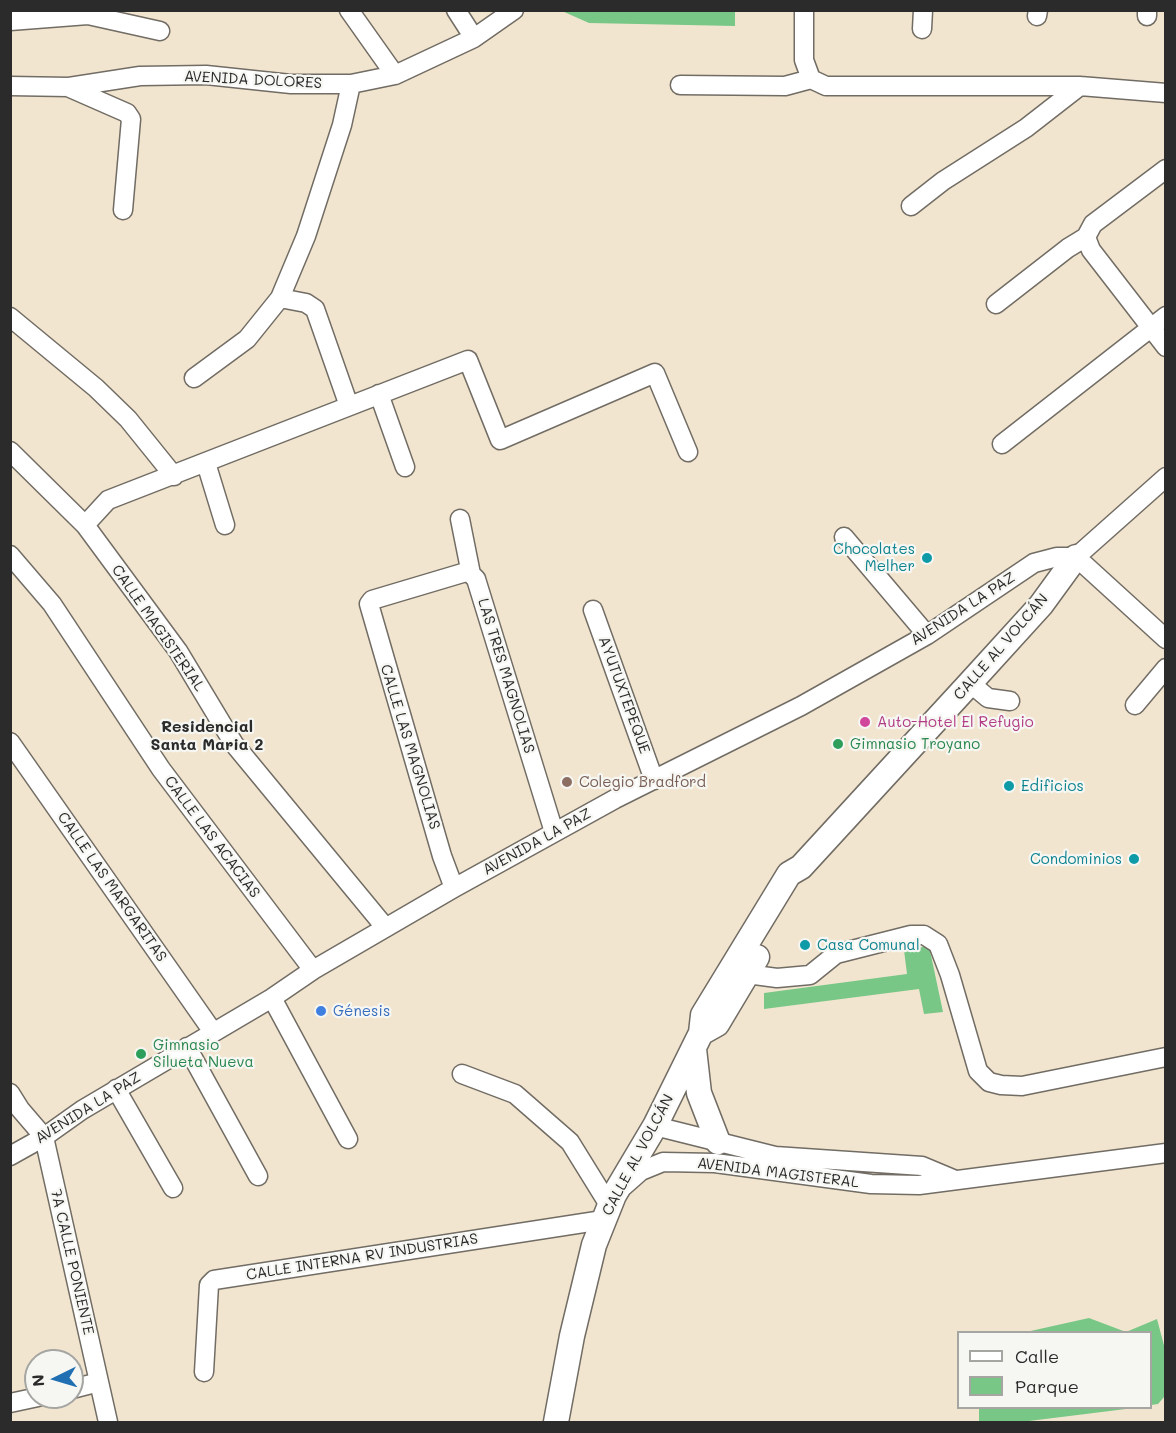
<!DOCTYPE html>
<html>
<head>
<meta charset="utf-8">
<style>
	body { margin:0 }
	#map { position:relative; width:1176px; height:1433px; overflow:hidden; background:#f2e5cf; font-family:Mali,sans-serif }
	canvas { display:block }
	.frame { position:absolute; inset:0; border:12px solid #2b2b2b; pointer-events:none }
	.legend { position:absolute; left:957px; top:1331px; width:195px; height:78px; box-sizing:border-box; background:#f6f6f2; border:2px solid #a5a5a2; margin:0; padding:8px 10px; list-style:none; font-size:18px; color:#2b2b2b }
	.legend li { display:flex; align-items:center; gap:12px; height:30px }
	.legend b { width:30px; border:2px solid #a5a5a2 }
	.north { position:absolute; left:24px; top:1349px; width:60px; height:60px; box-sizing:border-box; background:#f6f6f2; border:2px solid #a5a5a2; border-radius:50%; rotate:265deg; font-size:16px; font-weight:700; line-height:24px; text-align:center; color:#2b2b2b }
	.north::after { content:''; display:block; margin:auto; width:21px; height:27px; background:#1f6fb2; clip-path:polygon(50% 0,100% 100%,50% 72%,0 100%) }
</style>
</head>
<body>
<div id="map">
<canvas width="1176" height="1433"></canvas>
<div class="frame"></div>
<ul class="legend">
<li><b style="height:8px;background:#fff"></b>Calle</li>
<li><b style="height:16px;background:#78c787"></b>Parque</li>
</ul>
<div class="north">N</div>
</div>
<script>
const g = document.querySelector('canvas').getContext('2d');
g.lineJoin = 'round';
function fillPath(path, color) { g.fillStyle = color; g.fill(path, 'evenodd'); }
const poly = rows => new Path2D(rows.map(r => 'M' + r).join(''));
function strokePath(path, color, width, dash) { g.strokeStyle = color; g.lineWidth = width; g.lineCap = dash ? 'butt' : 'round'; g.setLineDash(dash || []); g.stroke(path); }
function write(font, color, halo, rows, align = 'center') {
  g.font = font + ' Mali,sans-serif'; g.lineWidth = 4.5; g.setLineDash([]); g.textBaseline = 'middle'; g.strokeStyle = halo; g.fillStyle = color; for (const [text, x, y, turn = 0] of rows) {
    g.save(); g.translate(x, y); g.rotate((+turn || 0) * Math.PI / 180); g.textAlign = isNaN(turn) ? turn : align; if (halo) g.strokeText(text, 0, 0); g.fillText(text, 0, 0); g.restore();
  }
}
const green = poly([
	[562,11,735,11,735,26,589,23],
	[929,946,943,1012,924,1014,919,989,764,1009,764,993,907,974,904,950],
	[1089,1318,1126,1332,1157,1319,1166,1353,1165,1396,1158,1404,1151,1405,1150,1332,1026,1332],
	[979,1408,1134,1408,1021,1422,979,1422]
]);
const minor = poly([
	[349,10,395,75],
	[456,10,474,38],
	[804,10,804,60,811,79],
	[1037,16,1038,10],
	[1147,16,1147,10],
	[10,21,88,15,160,31],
	[922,29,923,10],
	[680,85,785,86,811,79,826,86,1080,86,1166,93],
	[10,86,69,87,140,76,206,75,291,84,351,84,395,75,474,38,514,10],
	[70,88,127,113,131,119,123,210],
	[911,206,943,181,1026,128,1080,86],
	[1086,237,1091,250,1166,347],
	[280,298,306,303,315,309,349,406],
	[996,304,1068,248,1086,237,1093,224,1166,169],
	[10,317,96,388,128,419,174,476],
	[194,378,247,339,280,298,306,236,342,125,351,84],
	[379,394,405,467],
	[1002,444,1166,316],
	[10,451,85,525,178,651,234,744,385,927],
	[206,463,225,525],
	[460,519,471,574,476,579,554,832],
	[85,525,108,500,468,360,500,440,655,373,688,452],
	[844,537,927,635],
	[10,555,52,604,161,769,313,970],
	[1076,557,1166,639],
	[1076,557,1166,477],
	[593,610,654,780],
	[970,683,988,698,1010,701],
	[1135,705,1166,668],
	[10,742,213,1032],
	[454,888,442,856,369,604,372,600,466,572,471,574],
	[747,974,777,978,810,975,836,954,911,935,924,935,938,944,950,975,978,1071,989,1082,1001,1085,1022,1086,1166,1057],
	[272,998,348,1139],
	[187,1047,258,1176],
	[462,1074,515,1094,570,1142,609,1205],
	[116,1089,173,1188],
	[10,1093,20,1109,44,1137,108,1422],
	[655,1126,775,1156,922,1166,953,1179],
	[10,1156,44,1137,82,1110,272,998,313,970,454,888,615,799,801,706,927,635,1034,563,1057,557,1076,557],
	[624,1186,641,1171,663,1162,715,1163,871,1184,919,1185,1166,1153],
	[204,1372,209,1285,214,1280,603,1220],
	[72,1389,99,1382],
	[10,1403,38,1397]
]);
const major = poly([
	[701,1033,717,1024,757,957],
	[694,1049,699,1093,718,1142],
	[556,1422,572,1336,594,1245,614,1195,655,1126,701,1033,703,1015,789,874,801,867,970,683,1041,605,1076,557]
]);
const markers = [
	[927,558,6,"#0f9aa8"],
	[865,722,6,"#d1479c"],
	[838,744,6,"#2e9e5b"],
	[567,782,6,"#8d6e63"],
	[1009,786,6,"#0f9aa8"],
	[1134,859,6,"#0f9aa8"],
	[805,945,6,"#0f9aa8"],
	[321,1011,6,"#3f7fe0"],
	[141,1054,6,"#2e9e5b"]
];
const streetNames = [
	["AVENIDA DOLORES",253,80,3],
	["AVENIDA LA PAZ",963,609,-33],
	["CALLE MAGISTERIAL",158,628,55],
	["CALLE AL VOLCÁN",1001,647,-49],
	["LAS TRES MAGNOLIAS",506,676,73],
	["AYUTUXTEPEQUE",624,695,70],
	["CALLE LAS MAGNOLIAS",410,747,73],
	["CALLE LAS ACACIAS",212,837,53],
	["AVENIDA LA PAZ",537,842,-29],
	["CALLE LAS MARGARITAS",112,887,55],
	["AVENIDA LA PAZ",88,1108,-32],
	["CALLE AL VOLCÁN",638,1155,-62],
	["AVENIDA MAGISTERAL",778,1173,7],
	["CALLE INTERNA RV INDUSTRIAS",362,1257,-9],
	["7A CALLE PONIENTE",72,1262,77]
];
const cultureNames = [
	["Chocolates",915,549],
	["Melher",915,566],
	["Edificios",1021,786,"left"],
	["Condominios",1122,859],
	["Casa Comunal",817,945,"left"]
];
const hotelNames = [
	["Auto-Hotel El Refugio",877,722]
];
const leisureNames = [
	["Gimnasio Troyano",850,744],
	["Gimnasio",153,1045],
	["Silueta Nueva",153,1062]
];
const educationNames = [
	["Colegio Bradford",579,782]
];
const shopNames = [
	["Génesis",333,1011]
];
const neighbourhoodNames = [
	["Residencial",207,727],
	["Santa Maria 2",207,745]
];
fillPath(green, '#78c787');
strokePath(minor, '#716c64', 21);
strokePath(major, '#716c64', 27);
strokePath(minor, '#fff', 18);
strokePath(major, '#fff', 24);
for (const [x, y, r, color] of markers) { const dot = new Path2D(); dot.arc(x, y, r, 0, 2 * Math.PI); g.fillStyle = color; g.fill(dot); strokePath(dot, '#f6f6f2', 2); }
write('15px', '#2b2b2b', '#f6f6f2', streetNames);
write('15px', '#0d838f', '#f6f6f2', cultureNames, 'right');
write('15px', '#b23c85', '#f6f6f2', hotelNames, 'left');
write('15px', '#27864d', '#f6f6f2', leisureNames, 'left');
write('15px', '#785e54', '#f6f6f2', educationNames, 'left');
write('15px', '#366cbe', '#f6f6f2', shopNames, 'left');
write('bold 16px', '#2b2b2b', '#f6f6f2', neighbourhoodNames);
</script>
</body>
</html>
